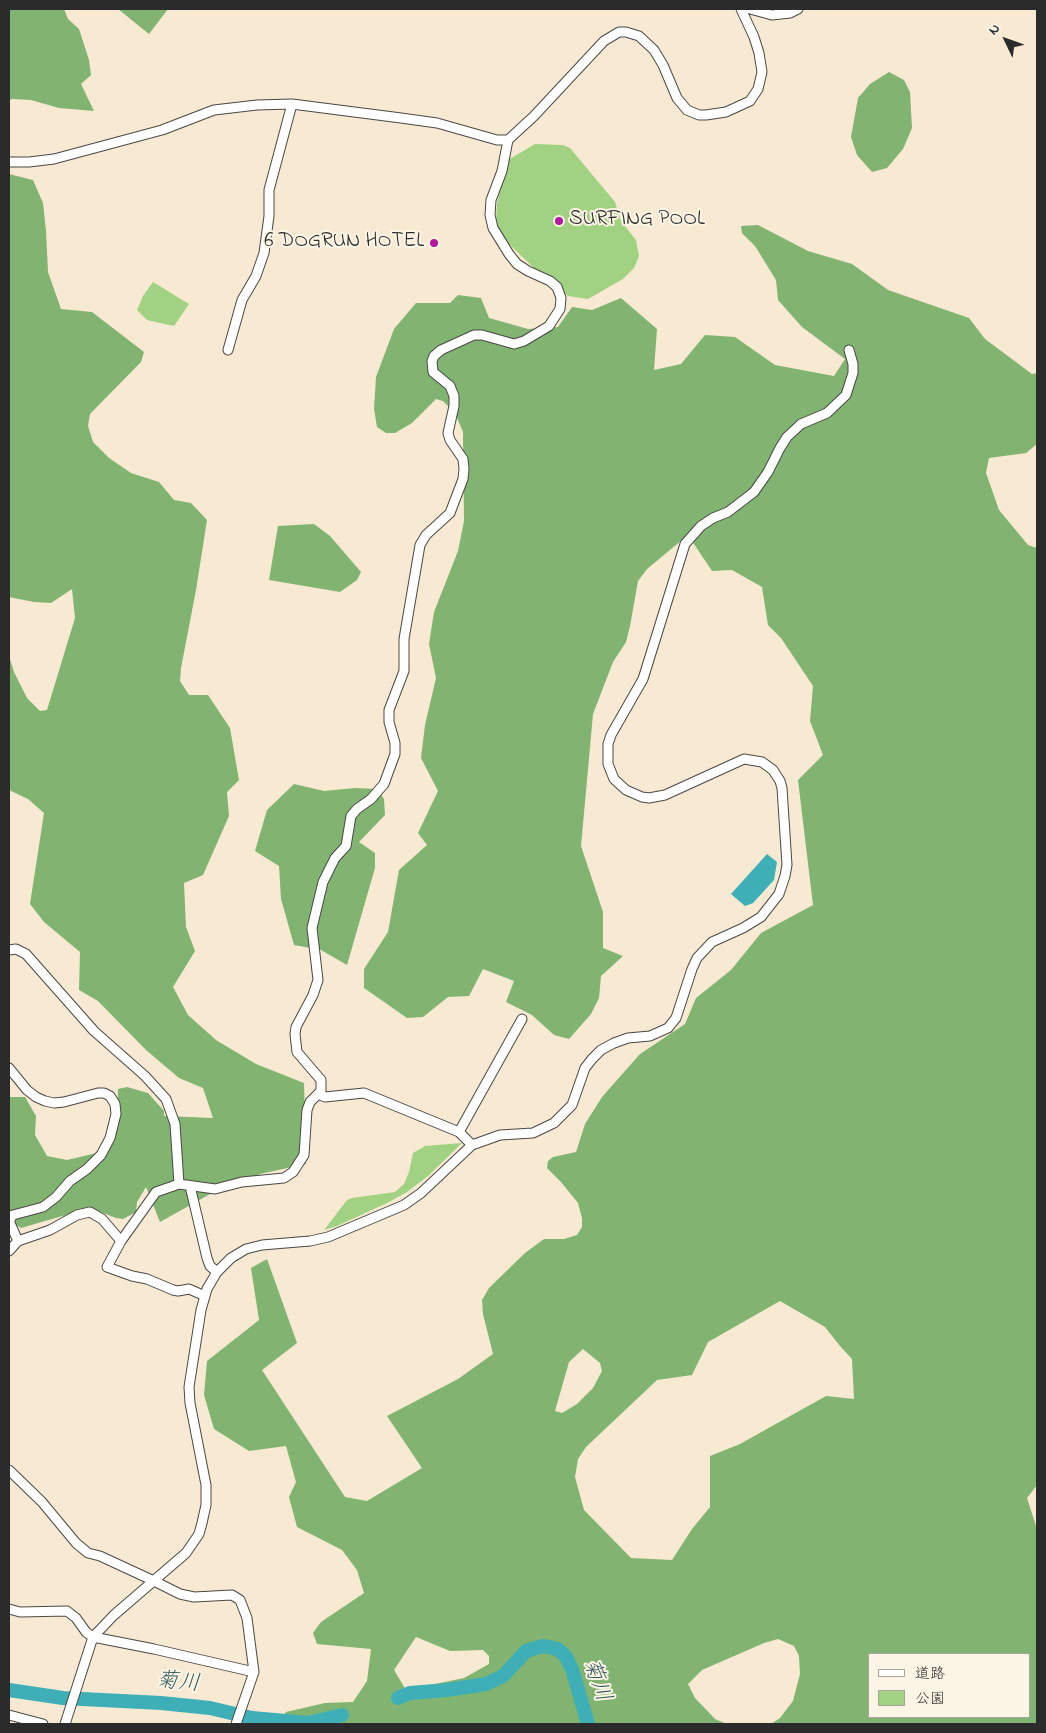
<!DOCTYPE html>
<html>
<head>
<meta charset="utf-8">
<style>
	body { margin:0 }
	#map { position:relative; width:1046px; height:1733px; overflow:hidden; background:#f7e9d2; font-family:"Indie Flower","Klee One",sans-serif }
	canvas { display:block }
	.frame { position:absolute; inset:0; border:10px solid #2b2b2b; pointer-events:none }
	.legend { position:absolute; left:868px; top:1653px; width:162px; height:65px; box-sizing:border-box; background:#fcf5e5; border:1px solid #a8a49b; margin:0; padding:6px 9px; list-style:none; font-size:15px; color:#2b2b2b }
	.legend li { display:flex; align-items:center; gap:10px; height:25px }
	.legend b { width:25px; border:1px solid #a8a49b }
	.north { position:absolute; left:981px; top:15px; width:50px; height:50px; -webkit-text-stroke:4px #fcf5e5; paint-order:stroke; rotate:312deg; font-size:14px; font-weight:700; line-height:20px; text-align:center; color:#2b2b2b }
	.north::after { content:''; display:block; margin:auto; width:18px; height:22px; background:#2b2b2b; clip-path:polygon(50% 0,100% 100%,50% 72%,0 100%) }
</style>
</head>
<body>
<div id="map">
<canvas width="1046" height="1733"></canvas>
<div class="frame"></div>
<ul class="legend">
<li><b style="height:6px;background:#fff"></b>道路</li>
<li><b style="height:14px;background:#a0d282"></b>公園</li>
</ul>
<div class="north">N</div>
</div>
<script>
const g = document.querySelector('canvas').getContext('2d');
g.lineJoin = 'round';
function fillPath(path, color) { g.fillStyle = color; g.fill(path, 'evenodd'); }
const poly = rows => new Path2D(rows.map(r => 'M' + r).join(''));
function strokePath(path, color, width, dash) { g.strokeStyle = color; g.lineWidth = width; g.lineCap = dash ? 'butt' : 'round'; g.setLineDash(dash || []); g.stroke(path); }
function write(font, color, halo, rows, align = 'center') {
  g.font = font + ' "Indie Flower","Klee One",sans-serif'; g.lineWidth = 4; g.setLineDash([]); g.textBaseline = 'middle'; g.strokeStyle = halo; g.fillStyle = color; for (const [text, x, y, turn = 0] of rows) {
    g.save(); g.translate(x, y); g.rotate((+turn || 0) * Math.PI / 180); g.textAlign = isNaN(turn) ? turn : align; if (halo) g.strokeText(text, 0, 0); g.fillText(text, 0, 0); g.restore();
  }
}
const green = poly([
	[535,144,563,145,570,148,615,202,621,221,636,240,639,256,634,268,623,279,588,299,568,296,537,271,504,239,496,222,497,203,508,160],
	[153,282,189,304,174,326,147,320,137,310,143,296],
	[462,1143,428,1176,407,1192,387,1203,337,1226,324,1230,347,1200,352,1198,395,1192,404,1184,409,1172,413,1153,425,1146]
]);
const forest = poly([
	[9,9,64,9,68,19,79,29,89,60,91,75,81,84,94,111,59,108,31,100,13,99,9,100],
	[118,9,168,9,149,34],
	[889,72,904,80,910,92,912,128,903,149,887,168,872,172,857,155,851,137,858,98,870,84],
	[9,174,33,180,43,203,46,231,48,272,61,309,92,312,144,352,141,362,90,414,88,426,93,442,109,458,131,473,159,482,174,500,191,503,207,520,196,590,181,668,180,681,189,695,208,695,230,728,239,780,227,792,229,816,203,875,184,883,186,927,195,951,173,987,188,1015,216,1040,256,1064,304,1083,306,1164,260,1174,210,1194,160,1222,146,1187,137,1202,136,1212,123,1219,116,1218,90,1208,21,1228,9,1220,9,1097,25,1097,36,1116,35,1135,47,1156,67,1160,97,1153,117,1128,118,1089,127,1087,148,1093,164,1111,164,1116,213,1118,203,1088,179,1078,146,1050,98,1001,79,990,80,952,44,922,30,904,44,813,28,799,9,790,9,656,14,672,27,698,40,711,47,710,75,618,72,589,51,603,34,602,9,597],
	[758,225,808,251,852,264,888,290,969,318,985,339,1032,374,1037,373,1037,444,1026,453,989,458,986,473,999,510,1028,545,1037,548,1037,1485,1027,1498,1037,1529,1037,1724,771,1724,780,1718,793,1701,800,1674,799,1656,794,1646,778,1639,764,1643,702,1670,688,1684,695,1698,715,1719,727,1724,278,1724,286,1712,325,1703,353,1702,367,1681,371,1649,317,1644,313,1633,321,1622,364,1593,357,1570,342,1550,297,1527,289,1497,296,1482,286,1446,249,1451,214,1429,204,1395,207,1361,259,1320,251,1268,267,1259,297,1343,262,1370,345,1497,367,1501,422,1468,387,1416,458,1379,493,1354,483,1314,482,1300,489,1288,525,1253,544,1239,564,1239,577,1235,582,1227,582,1218,578,1203,561,1182,547,1168,548,1161,553,1157,576,1152,585,1124,602,1097,640,1054,685,1024,696,998,731,970,761,933,813,905,798,780,823,755,810,721,813,686,781,638,768,625,762,587,732,570,712,571,688,535,647,569,638,581,630,626,626,642,613,662,593,714,581,846,603,912,603,948,623,956,601,976,599,998,591,1014,569,1039,554,1035,532,1015,506,1002,514,981,483,969,469,996,448,997,423,1017,407,1018,364,988,364,969,388,932,399,870,427,845,418,833,438,791,421,758,425,725,436,678,429,644,434,612,458,551,464,521,463,432,455,413,443,401,436,399,412,423,395,433,386,433,377,427,374,409,376,377,394,329,416,303,450,303,458,295,481,298,489,318,528,329,558,327,572,307,592,310,621,298,657,329,654,370,681,364,705,335,735,337,775,365,834,376,845,359,802,327,778,300,776,280,755,246,742,233,741,226],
	[780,1301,825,1327,840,1346,852,1359,854,1399,826,1396,740,1444,710,1456,710,1507,692,1529,672,1560,631,1558,584,1510,575,1477,578,1459,586,1447,657,1380,692,1375,708,1342],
	[583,1349,600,1363,602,1371,593,1388,577,1404,562,1413,555,1411,569,1362],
	[416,1637,450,1651,483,1650,489,1656,489,1664,464,1678,406,1690,394,1670],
	[870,1654,1030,1654,1030,1717,870,1717],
	[314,524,330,536,361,572,357,580,340,592,269,580,278,526],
	[294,784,324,791,355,788,377,789,384,799,385,815,359,842,375,853,375,868,347,965,321,950,294,945,281,899,279,866,255,851,267,810]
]);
const water = poly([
	[767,854,777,862,774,880,753,903,745,906,731,894]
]);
const river = poly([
	[9,1690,63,1698,161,1703,210,1708,252,1718,308,1723,342,1715],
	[398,1698,410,1693,447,1690,486,1684,503,1676,526,1651,542,1646,550,1647,559,1650,566,1657,572,1669,588,1724]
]);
const minor = poly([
	[750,9,772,15,790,13,798,9],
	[9,162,29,162,54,159,162,130,214,110,257,105,292,104,401,118,437,123,497,140,508,140,534,116,604,41,619,32,626,32,639,36,654,50,663,65,677,98,687,110,699,115,706,115,726,112,750,101,758,89,762,72,759,53,754,37,741,9],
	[228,350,242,300,256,276,264,253,269,216,269,190,292,104],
	[9,950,16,949,26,954,94,1031,145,1076,166,1099,175,1124,179,1184],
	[9,1068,27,1090,36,1097,45,1101,54,1103,64,1102,98,1093,104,1093,110,1096,115,1104,116,1114,110,1138,101,1155,87,1169,70,1181,56,1197,43,1207,13,1215,10,1219,10,1223,18,1241,9,1251],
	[459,1132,522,1019],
	[472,1145,459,1132,364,1093,325,1097,318,1094,321,1091,321,1080,297,1052,295,1034,296,1027,313,995,318,980,312,928,323,882,335,858,346,846,351,816,357,809,371,799,384,784,395,754,395,743,389,722,389,710,404,671,404,639,420,545,426,535,450,513,463,479,464,469,463,459,450,440,448,433,454,406,454,396,450,386,433,372,432,361,434,356,441,350,474,335,482,335,514,344,524,341,549,326,560,309,561,298,557,287,550,281,528,271,517,264,509,254,493,228,490,215,491,200,502,171,508,140],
	[190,1186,207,1258,210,1266,217,1272],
	[18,1241,50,1230,77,1215,90,1212,102,1219,121,1241],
	[205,1296,189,1289,178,1291,173,1290,147,1279,132,1276,107,1267,121,1241,156,1192,179,1184,215,1189,242,1182,284,1178,293,1172,304,1155,307,1110,310,1102,318,1094],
	[9,1470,42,1502,76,1543,88,1553,100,1556,154,1581,180,1594,194,1597,232,1595,240,1600,247,1618,254,1672,236,1724],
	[9,1609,20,1612,67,1611,76,1618,86,1632,93,1637,154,1649,254,1672],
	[9,1715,43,1724],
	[65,1724,93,1637,114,1615,186,1553,199,1534,202,1523,206,1505,206,1485,190,1403,189,1387,201,1310,207,1289,217,1272,231,1258,246,1249,262,1245,310,1241,328,1237,404,1205,421,1193,472,1145,500,1135,533,1133,554,1123,572,1105,585,1068,592,1059,601,1050,614,1043,628,1038,650,1036,668,1028,676,1018,692,969,697,958,712,942,743,928,761,917,779,894,785,876,787,865,782,788,780,781,773,770,762,762,744,759,665,795,649,798,642,797,626,790,614,779,608,764,608,744,611,735,643,679,685,544,701,526,713,518,728,512,754,492,768,472,780,448,787,437,801,424,827,413,846,395,853,373,853,364,849,350]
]);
const markers = [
	[559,221,5,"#b5179e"],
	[434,243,5,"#b5179e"]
];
const poiNames = [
	["SURFING POOL",569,221],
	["6 DOGRUN HOTEL",424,243,"right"]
];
const waterNames = [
	["菊川",595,1681,70],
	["菊川",178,1684,5]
];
fillPath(green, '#a0d282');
fillPath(forest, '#80b470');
fillPath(water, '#3fafb7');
strokePath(river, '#3fafb7', 14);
strokePath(minor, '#4a4844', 11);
strokePath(minor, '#fff', 9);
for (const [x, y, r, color] of markers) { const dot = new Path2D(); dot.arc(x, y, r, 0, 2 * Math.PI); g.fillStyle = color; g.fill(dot); strokePath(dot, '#fcf5e5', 2); }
write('21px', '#2b2b2b', '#fcf5e5', poiNames, 'left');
write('italic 22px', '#32595c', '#fcf5e5', waterNames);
</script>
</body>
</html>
